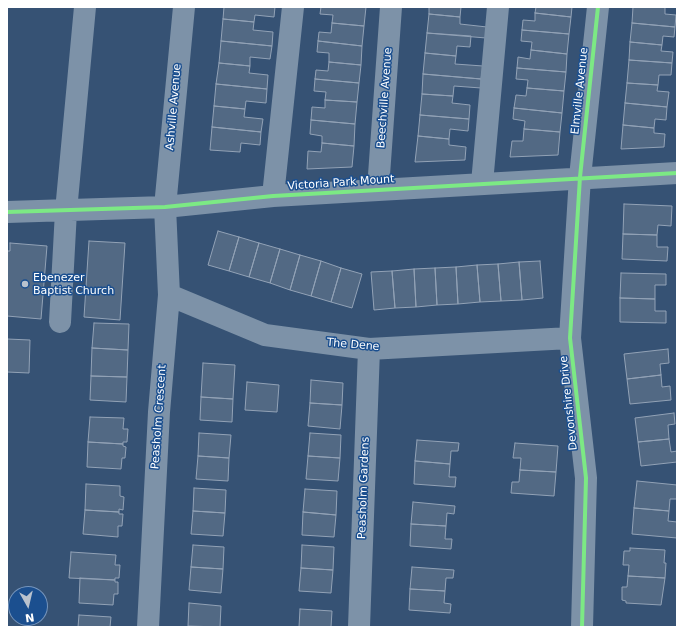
<!DOCTYPE html>
<html>
<head>
<meta charset="utf-8">
<style>
	body { margin:0 }
	#map { position:relative; width:684px; height:634px; overflow:hidden; background:#365274; font-family:"DejaVu Sans",sans-serif }
	canvas { display:block }
	.frame { position:absolute; inset:0; border:8px solid #fff; pointer-events:none }
	.north { position:absolute; left:8px; top:586px; width:40px; height:40px; box-sizing:border-box; background:#1b4f8f; border:1px solid #7695bc; border-radius:50%; rotate:172deg; font-size:11px; font-weight:700; line-height:16px; text-align:center; color:#fff }
	.north::after { content:''; display:block; margin:auto; width:14px; height:18px; background:#b9c2ce; clip-path:polygon(50% 0,100% 100%,50% 72%,0 100%) }
</style>
</head>
<body>
<div id="map">
<canvas width="684" height="634"></canvas>
<div class="frame"></div>
<div class="north">N</div>
</div>
<script>
const g = document.querySelector('canvas').getContext('2d');
g.lineJoin = 'round';
function fillPath(path, color) { g.fillStyle = color; g.fill(path, 'evenodd'); }
const poly = rows => new Path2D(rows.map(r => 'M' + r).join(''));
function strokePath(path, color, width, dash) { g.strokeStyle = color; g.lineWidth = width; g.lineCap = dash ? 'butt' : 'round'; g.setLineDash(dash || []); g.stroke(path); }
function write(font, color, halo, rows, align = 'center') {
  g.font = font + ' "DejaVu Sans",sans-serif'; g.lineWidth = 3; g.setLineDash([]); g.textBaseline = 'middle'; g.strokeStyle = halo; g.fillStyle = color; for (const [text, x, y, turn = 0] of rows) {
    g.save(); g.translate(x, y); g.rotate((+turn || 0) * Math.PI / 180); g.textAlign = isNaN(turn) ? turn : align; if (halo) g.strokeText(text, 0, 0); g.fillText(text, 0, 0); g.restore();
  }
}
const building = poly([
	[224,7,275,7,274,17,255,15,254,22,223,19,224,7],
	[321,7,366,7,364,26,332,23,333,15,320,14,321,7],
	[429,7,472,7,461,7,460,17,429,14,429,7],
	[536,7,572,7,571,17,535,13,536,7],
	[633,7,665,7,665,14,676,15,675,27,632,23,633,7],
	[535,13,571,17,569,34,522,30,523,20,535,21,535,13],
	[429,14,460,17,460,24,487,27,486,38,427,33,429,14],
	[223,19,254,22,253,30,273,32,272,46,221,41,223,19],
	[332,23,364,26,362,46,318,41,319,32,331,33,332,23],
	[632,23,675,27,674,37,663,36,662,45,630,42,632,23],
	[522,30,569,34,567,54,531,50,532,42,521,41,522,30],
	[427,33,471,36,470,47,457,46,456,56,425,53,427,33],
	[221,41,272,46,270,59,250,57,250,66,219,63,221,41],
	[318,41,362,46,361,65,329,62,329,53,317,52,318,41],
	[630,42,662,45,661,51,673,52,672,63,629,60,630,42],
	[531,50,567,54,566,72,517,68,518,57,530,59,531,50],
	[425,53,456,56,455,64,483,66,481,79,423,74,425,53],
	[629,60,672,63,671,75,659,75,658,85,627,83,629,60],
	[329,62,361,65,359,83,315,79,316,70,328,71,329,62],
	[219,63,250,66,249,73,268,75,267,89,216,84,219,63],
	[517,68,566,72,564,91,527,88,528,80,516,79,517,68],
	[423,74,481,79,481,88,454,86,453,96,422,94,423,74],
	[315,79,359,83,357,102,325,100,326,92,314,91,315,79],
	[627,83,658,85,657,91,669,92,667,107,625,103,627,83],
	[216,84,267,89,266,103,246,101,245,109,214,106,216,84],
	[527,88,564,91,562,113,514,108,516,95,526,96,527,88],
	[422,94,453,96,452,103,470,105,469,119,420,115,422,94],
	[325,100,357,102,355,124,311,120,312,107,325,108,325,100],
	[625,103,667,107,666,120,655,119,654,128,623,125,625,103],
	[214,106,245,109,244,117,263,119,261,132,212,127,214,106],
	[514,108,562,113,560,132,524,129,525,121,513,119,514,108],
	[420,115,469,119,468,131,450,129,449,139,418,136,420,115],
	[311,120,355,124,354,146,322,143,322,136,310,134,311,120],
	[623,125,654,128,654,133,665,134,664,147,621,149,623,125],
	[212,127,261,132,260,145,241,143,240,152,210,150,212,127],
	[524,129,560,132,558,155,510,157,512,141,523,141,524,129],
	[418,136,449,139,449,145,466,147,465,160,415,162,418,136],
	[322,143,354,146,352,167,307,169,308,151,321,152,322,143],
	[624,204,672,206,671,226,658,225,657,235,623,234,624,204],
	[218,231,239,237,229,271,208,265,218,231],
	[623,234,657,235,657,247,668,247,667,261,622,259,623,234],
	[239,237,259,243,249,277,229,271,239,237],
	[89,241,125,243,120,320,84,317,89,241],
	[10,243,47,246,41,319,7,316,7,251,10,251,10,243],
	[259,243,280,249,270,283,249,277,259,243],
	[280,249,300,255,290,290,270,283,280,249],
	[300,255,321,261,311,296,290,290,300,255],
	[321,261,341,268,331,302,311,296,321,261],
	[540,261,543,298,522,300,519,262,540,261],
	[519,262,522,300,501,301,498,264,519,262],
	[498,264,501,301,480,302,477,265,498,264],
	[477,265,480,302,458,304,456,267,477,265],
	[456,267,458,304,437,305,435,268,456,267],
	[341,268,362,274,352,308,331,302,341,268],
	[435,268,437,305,416,307,414,269,435,268],
	[414,269,416,307,395,308,392,271,414,269],
	[392,271,395,308,374,310,371,272,392,271],
	[621,273,666,274,666,285,655,285,655,299,620,298,621,273],
	[620,298,655,299,655,311,666,311,666,323,620,322,620,298],
	[94,323,129,324,128,350,92,348,94,323],
	[7,339,30,340,29,373,7,372,7,339],
	[92,348,128,350,127,377,91,376,92,348],
	[668,349,669,363,660,364,661,375,627,379,624,354,668,349],
	[203,363,235,365,233,399,201,397,203,363],
	[661,375,662,387,670,386,671,400,630,404,627,379,661,375],
	[91,376,127,377,126,402,90,400,91,376],
	[311,380,343,383,342,405,310,403,311,380],
	[247,382,279,385,277,412,245,410,247,382],
	[201,397,233,399,232,422,200,420,201,397],
	[310,403,342,405,340,429,308,426,310,403],
	[674,413,675,424,668,425,669,439,638,442,635,418,674,413],
	[90,417,124,418,123,429,128,429,127,442,123,442,123,444,88,442,90,417],
	[199,433,231,435,229,458,198,456,199,433],
	[310,433,341,435,340,458,308,456,310,433],
	[669,439,671,452,677,451,677,462,641,466,638,442,669,439],
	[417,440,459,443,458,451,451,451,450,464,415,461,417,440],
	[88,442,123,444,123,446,126,447,125,458,122,458,121,469,87,467,88,442],
	[515,443,558,446,556,472,520,470,521,458,513,458,515,443],
	[198,456,229,458,228,481,196,479,198,456],
	[308,456,340,458,338,481,306,479,308,456],
	[415,461,450,464,449,477,456,477,455,487,414,484,415,461],
	[520,470,556,472,554,496,511,493,512,482,519,482,520,470],
	[637,481,677,485,677,499,670,499,669,511,634,508,637,481],
	[86,484,120,486,120,496,124,497,123,510,119,509,119,512,85,510,86,484],
	[194,488,226,490,225,513,193,511,194,488],
	[305,489,337,491,336,515,303,512,305,489],
	[413,502,455,506,454,514,447,513,446,526,411,524,413,502],
	[634,508,669,511,668,521,677,522,677,538,632,534,634,508],
	[85,510,119,512,119,514,123,514,122,526,118,526,118,537,83,534,85,510],
	[193,511,225,513,223,536,191,534,193,511],
	[303,512,336,515,334,537,302,535,303,512],
	[411,524,446,526,445,539,452,539,451,549,410,546,411,524],
	[193,545,224,547,223,569,191,567,193,545],
	[302,545,334,547,333,570,301,568,302,545],
	[630,548,665,550,664,563,666,563,665,578,628,576,629,565,623,565,624,551,630,551,630,548],
	[71,552,116,555,115,565,120,565,119,578,115,578,115,580,69,578,71,552],
	[191,567,223,569,221,593,189,590,191,567],
	[412,567,454,570,453,578,446,578,445,591,410,589,412,567],
	[301,568,333,570,331,593,299,591,301,568],
	[628,576,665,578,661,605,626,603,626,601,622,600,622,587,627,587,628,576],
	[80,578,115,580,115,582,118,582,118,594,114,594,113,605,79,603,80,578],
	[410,589,445,591,444,603,451,604,450,613,409,610,410,589],
	[189,603,221,606,220,627,188,626,189,603],
	[300,609,332,611,331,627,299,627,300,609],
	[79,615,111,617,110,627,78,627,79,615]
]);
const minor = poly([
	[482,183,498,7],
	[378,189,391,7],
	[273,196,293,7],
	[7,212,165,207,273,196,677,173],
	[169,295,265,335,369,349,570,338],
	[60,322,66,211,85,7],
	[148,627,159,412,169,295,165,207,184,7],
	[359,627,369,349],
	[582,627,586,478,570,338,580,177,598,7]
]);
const cycleway = poly([
	[7,212,165,207,273,196,677,173],
	[582,627,586,478,570,338,580,177,598,7]
]);
const markers = [
	[25,284,4,"#b9c2ce"]
];
const streetNames = [
	["Elmville Avenue",580,91,-84],
	["Beechville Avenue",385,98,-86],
	["Ashville Avenue",174,107,-85],
	["Victoria Park Mount",341,183,-4],
	["The Dene",353,345,5],
	["Devonshire Drive",569,403,-96],
	["Peasholm Crescent",159,417,-86],
	["Peasholm Gardens",364,488,-88]
];
const poiNames = [
	["Ebenezer",33,278],
	["Baptist Church",33,291]
];
fillPath(building, '#526984');
strokePath(building, '#92a2b6', 1);
strokePath(minor, '#7d92a8', 22);
strokePath(cycleway, '#7ce984', 4);
for (const [x, y, r, color] of markers) { const dot = new Path2D(); dot.arc(x, y, r, 0, 2 * Math.PI); g.fillStyle = color; g.fill(dot); strokePath(dot, '#1b4f8f', 1.5); }
write('11px', '#fff', '#1b4f8f', streetNames);
write('11px', '#fff', '#1b4f8f', poiNames, 'left');
</script>
</body>
</html>
